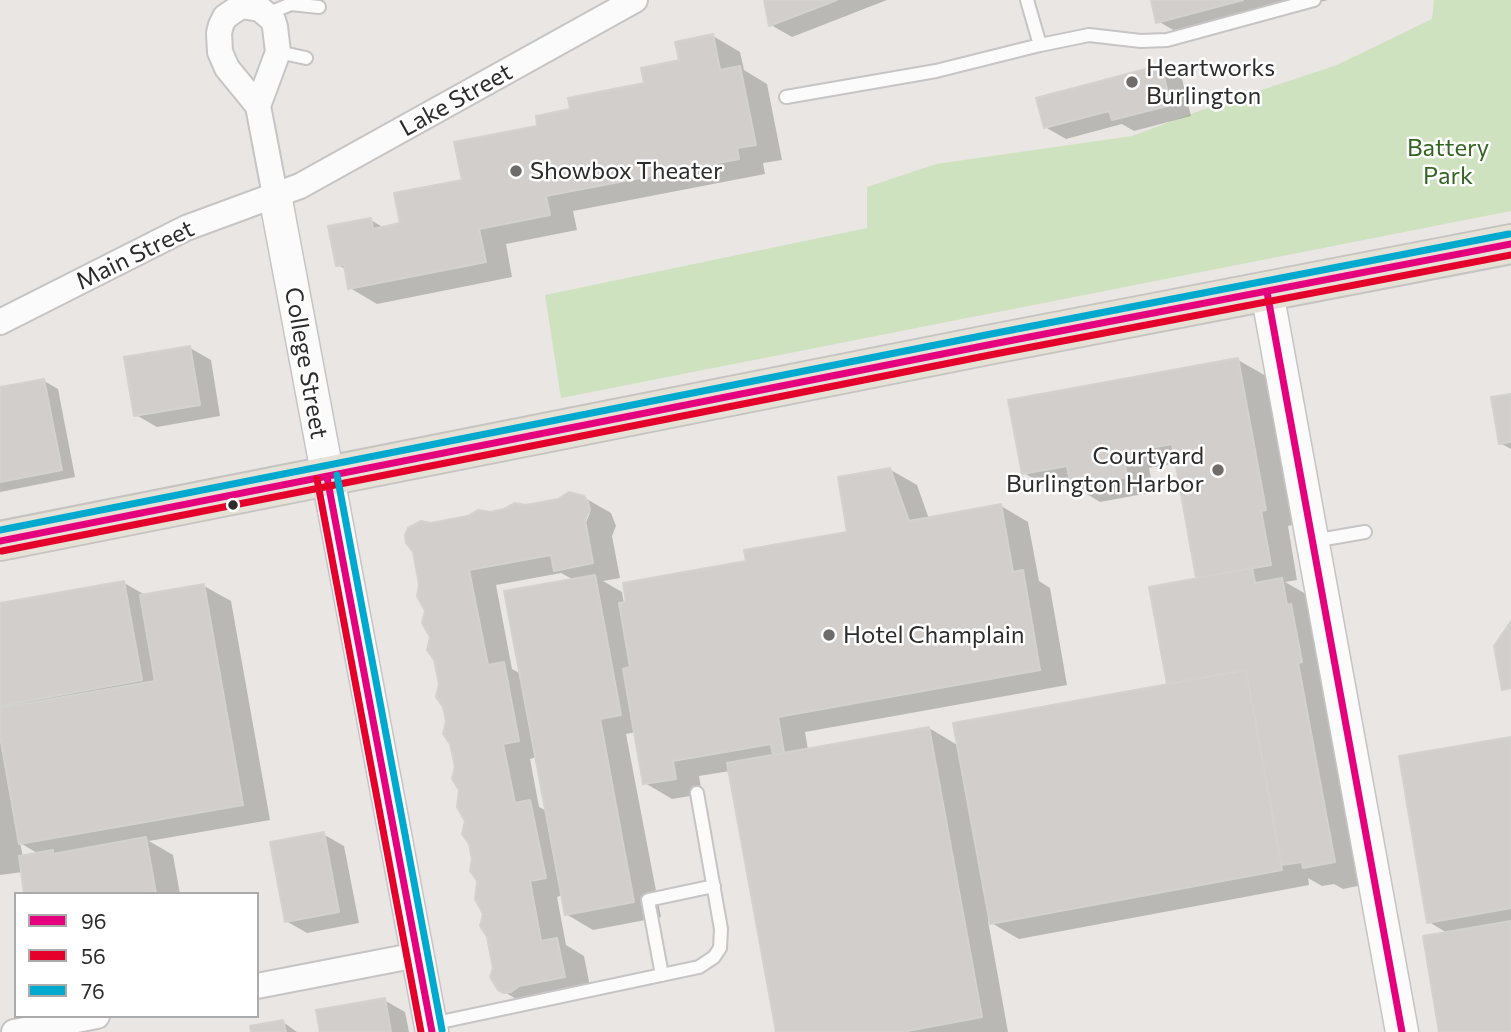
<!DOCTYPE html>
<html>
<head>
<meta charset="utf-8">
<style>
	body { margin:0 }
	#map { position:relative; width:1511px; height:1032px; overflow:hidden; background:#e9e6e3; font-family:Commissioner,sans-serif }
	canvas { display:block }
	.legend { position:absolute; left:14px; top:892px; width:245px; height:126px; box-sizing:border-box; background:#fff; border:2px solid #ababab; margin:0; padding:9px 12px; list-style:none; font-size:21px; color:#2c2c2c }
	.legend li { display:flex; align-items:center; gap:14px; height:35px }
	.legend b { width:35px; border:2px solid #ababab }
</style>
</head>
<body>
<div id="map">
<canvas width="1511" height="1032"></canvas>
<ul class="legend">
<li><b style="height:9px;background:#e5007d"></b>96</li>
<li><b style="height:9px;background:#e4002b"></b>56</li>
<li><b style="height:9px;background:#00a9ce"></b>76</li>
</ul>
</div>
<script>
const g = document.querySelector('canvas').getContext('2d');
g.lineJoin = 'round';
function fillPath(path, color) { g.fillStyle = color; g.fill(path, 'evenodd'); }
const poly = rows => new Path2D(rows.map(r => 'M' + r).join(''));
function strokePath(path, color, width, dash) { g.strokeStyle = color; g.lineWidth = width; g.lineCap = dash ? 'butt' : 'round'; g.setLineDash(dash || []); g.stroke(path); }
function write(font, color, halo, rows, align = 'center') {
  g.font = font + ' Commissioner,sans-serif'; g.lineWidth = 5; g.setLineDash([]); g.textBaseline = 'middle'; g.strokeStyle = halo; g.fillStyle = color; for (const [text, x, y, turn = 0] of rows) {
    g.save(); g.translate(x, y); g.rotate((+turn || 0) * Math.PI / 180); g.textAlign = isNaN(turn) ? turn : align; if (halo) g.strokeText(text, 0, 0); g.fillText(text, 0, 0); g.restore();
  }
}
const green = poly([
	[1434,0,1511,0,1511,211,561,398,545,295,867,228,867,187,936,164,1132,136,1210,107,1337,65,1432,19]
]);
const shadow = poly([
	[766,0,887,0,792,37,771,25],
	[1152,0,1328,0,1185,37,1158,21],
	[713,36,740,52,744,70,767,84,782,160,763,163,765,174,573,211,577,230,506,244,512,277,377,304,350,288,347,270,338,265,371,220,384,228,402,225,539,127,572,111,646,85,681,62],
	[1161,67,1182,79,1191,116,1134,131,1122,124,1066,139,1045,127],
	[190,348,211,360,220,416,157,427,136,415],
	[1238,360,1266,376,1292,525,1288,526,1297,580,1285,582,1320,602,1372,883,1343,889,1334,884,1322,886,1308,878,1309,885,1019,939,988,921,1008,1032,777,1032,730,771,699,776,702,794,672,799,645,783,636,732,626,734,661,917,593,930,566,914,563,895,557,897,566,945,584,956,591,992,527,1005,499,989,426,611,431,525,583,497,611,513,616,526,612,536,620,578,603,581,622,592,624,604,748,562,849,533,889,469,917,485,929,519,1001,506,1028,522,1039,581,1050,588,1067,685,805,732,808,750,929,728,959,746,1172,685,1168,683,1202,579,1198,577,1177,463,1149,468,1154,492,1100,502,1072,485,1051,489,1024,473],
	[586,513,590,513,583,529],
	[561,573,574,580,521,674,512,669,496,585],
	[537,757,547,811,539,807,530,759],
	[44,381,58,389,75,477,0,492,0,389],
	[1511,396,1511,449,1500,443],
	[124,583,147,596,204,586,231,601,270,820,149,841,173,855,180,894,26,894,23,872,0,875,0,605],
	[20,843,39,854,23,857],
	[1511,739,1511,1032,1441,1032,1449,934,1429,922],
	[323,834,344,846,359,923,307,933,286,921],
	[384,1000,405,1012,409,1032,322,1032],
	[283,1022,297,1032,253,1032]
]);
const building = poly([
	[764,0,837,0,769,26,764,0],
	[1151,0,1243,0,1156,23,1151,0],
	[713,34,720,70,740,66,756,145,737,148,739,159,546,196,550,215,479,229,486,262,348,289,344,265,336,266,328,226,371,218,373,229,400,223,394,193,462,180,454,142,537,126,536,116,570,109,568,98,644,83,641,68,679,60,675,42,713,34],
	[1161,65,1171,105,1112,120,1109,111,1044,128,1036,98,1161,65],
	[190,346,200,405,134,416,124,357,190,346],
	[1238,358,1266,510,1261,511,1271,565,1196,578,1172,444,1123,453,1127,477,1071,487,1067,466,1022,474,1008,400,1238,358],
	[44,379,62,470,0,482,0,387,44,379],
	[1511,394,1511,442,1499,444,1491,397,1511,394],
	[890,468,909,521,1001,504,1013,572,1023,570,1040,670,778,717,784,753,773,755,771,744,673,761,676,779,643,784,623,669,630,667,619,603,626,602,623,583,746,561,744,550,847,532,838,477,890,468],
	[569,492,584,496,588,502,590,510,585,520,593,563,554,571,551,555,469,570,488,665,504,662,519,741,503,744,515,803,530,800,546,878,530,881,541,941,557,938,565,977,519,986,511,992,504,993,498,990,490,977,493,968,487,937,480,926,483,914,475,899,477,881,470,871,472,859,469,844,462,834,465,821,457,807,459,790,452,779,455,767,450,744,443,734,446,721,443,707,436,697,439,684,434,660,427,650,430,637,422,623,425,611,417,596,419,584,413,552,406,543,405,535,408,528,421,521,431,523,468,516,478,510,490,512,504,509,515,503,526,505,558,499,569,492],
	[1252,568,1255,583,1282,578,1287,605,1291,604,1302,662,1298,663,1335,862,1303,868,1302,862,1282,865,1246,670,1167,684,1149,587,1252,568],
	[595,575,621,715,600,719,634,902,565,915,504,591,595,575],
	[124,581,142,680,0,706,0,603,124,581],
	[204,584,243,805,19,844,0,736,0,708,155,681,140,595,204,584],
	[1511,621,1511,688,1502,690,1494,646,1511,621],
	[1246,670,1282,870,990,924,953,723,1246,670],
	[929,727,982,1017,902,1032,776,1032,727,763,929,727],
	[1511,737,1511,908,1427,923,1399,756,1511,737],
	[324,832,339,912,285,922,270,842,324,832],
	[146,837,156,894,24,894,19,856,53,850,53,854,146,837],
	[1511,921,1511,1032,1439,1032,1423,936,1511,921],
	[385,998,391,1032,320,1032,316,1010,385,998],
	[283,1020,286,1032,251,1032,250,1026,283,1020]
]);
const service = poly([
	[267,14,291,4,319,7],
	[1040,45,1089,35,1141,41,1167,40,1314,0],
	[278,52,306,58],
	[786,97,936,71,1040,45,1027,0],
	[1313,541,1365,532],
	[662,975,648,900,714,886],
	[431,1024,699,967,714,957,720,948,721,929,697,793]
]);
const minor = poly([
	[258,106,278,52,275,27,273,20,260,9,241,6,225,17,221,25,219,33,220,52,227,68,258,106,275,195],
	[0,322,186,228,300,186,635,0],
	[257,986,417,955],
	[14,1032,97,1016]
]);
const tertiary = poly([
	[275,195,432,1032],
	[1267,292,1402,1032]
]);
const primary = poly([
	[0,541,993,344,1511,244]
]);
const bus1 = poly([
	[1267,292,1402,1032],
	[327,477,432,1032],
	[0,541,993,344,1511,244]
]);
const bus2 = poly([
	[317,479,421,1032],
	[2,551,995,354,1511,255]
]);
const bus3 = poly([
	[337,475,442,1030],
	[0,530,991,334,1509,234]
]);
const markers = [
	[1132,82,7,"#6e6d6c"],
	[516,171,7,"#6e6d6c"],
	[1218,470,7,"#6e6d6c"],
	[233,505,6,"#2c2c2c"],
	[829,635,7,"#6e6d6c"]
];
const poiNames = [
	["Heartworks",1146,68],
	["Burlington",1146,96],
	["Showbox Theater",530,171],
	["Courtyard",1204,456,"right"],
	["Burlington Harbor",1204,484,"right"],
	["Hotel Champlain",843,635]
];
const streetNames = [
	["Lake Street",456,100,-29],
	["Main Street",135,255,-26],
	["College Street",306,363,80]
];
const parkNames = [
	["Battery",1448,148],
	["Park",1448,176]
];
fillPath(green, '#cfe2bf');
fillPath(shadow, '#0003');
fillPath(building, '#d1cecc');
strokePath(building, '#d4d2cf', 2);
strokePath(service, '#c6c4c5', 16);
strokePath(minor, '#c6c4c5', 28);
strokePath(tertiary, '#c6c4c5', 35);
strokePath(primary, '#c5c4c2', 42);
strokePath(service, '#fcfbfb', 12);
strokePath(minor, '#fcfbfb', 24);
strokePath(tertiary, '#fcfbfb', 32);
strokePath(primary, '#e6e1d6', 38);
strokePath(bus1, '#e5007d', 7);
strokePath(bus2, '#e4002b', 7);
strokePath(bus3, '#00a9ce', 7);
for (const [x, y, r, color] of markers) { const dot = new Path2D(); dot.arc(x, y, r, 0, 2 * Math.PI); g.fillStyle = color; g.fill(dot); strokePath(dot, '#fff', 2.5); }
write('24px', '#2c2c2c', '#fff', poiNames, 'left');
write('24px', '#2c2c2c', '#fff', streetNames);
write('24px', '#326422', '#fff', parkNames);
</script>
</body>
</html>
